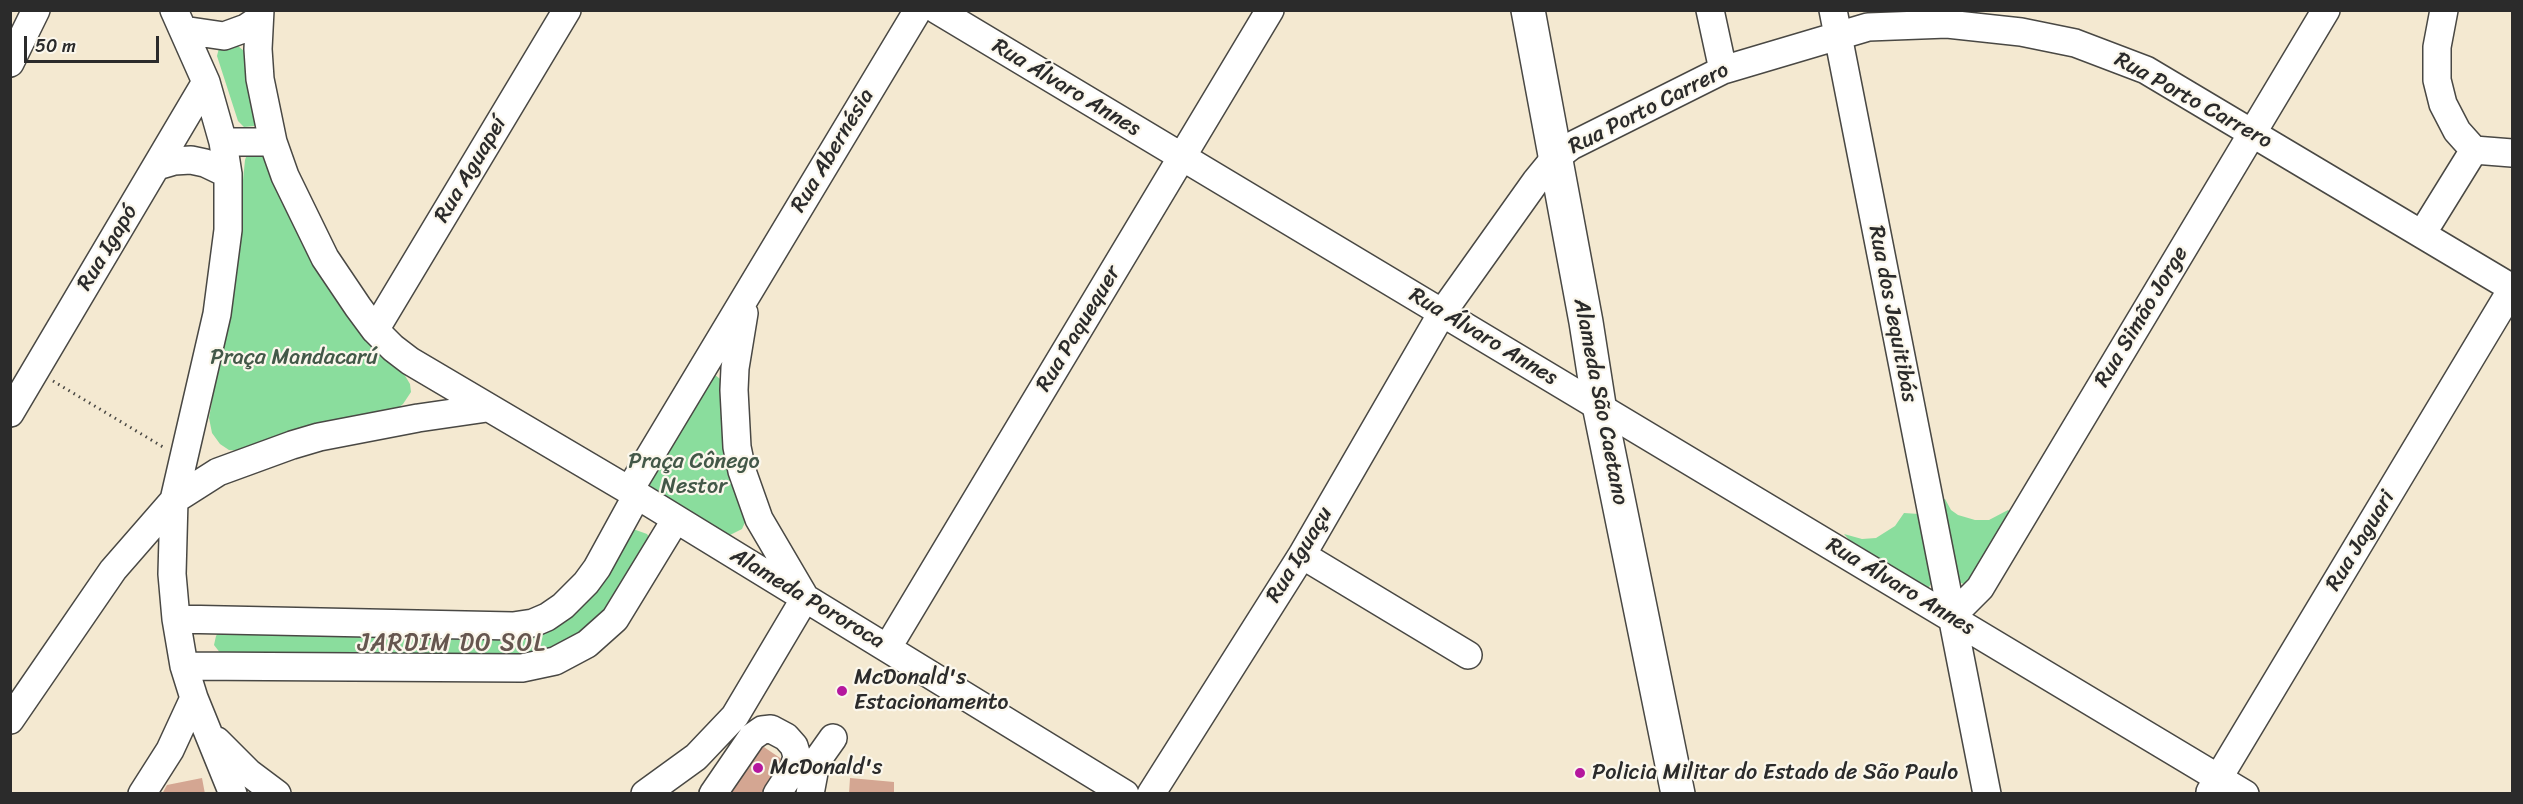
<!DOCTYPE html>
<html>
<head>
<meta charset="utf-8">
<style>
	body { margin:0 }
	#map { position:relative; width:2523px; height:804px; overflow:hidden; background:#f4e9d1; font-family:Sriracha,sans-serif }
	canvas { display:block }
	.frame { position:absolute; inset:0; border:12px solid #2b2b2b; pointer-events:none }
	.scale { position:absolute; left:24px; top:36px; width:135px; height:27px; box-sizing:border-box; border:3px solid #2b2b2b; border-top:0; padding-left:8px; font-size:18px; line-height:21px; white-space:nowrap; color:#2b2b2b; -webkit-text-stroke:4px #fbf7ec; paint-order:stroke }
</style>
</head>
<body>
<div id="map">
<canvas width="2523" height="804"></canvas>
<div class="frame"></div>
<div class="scale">50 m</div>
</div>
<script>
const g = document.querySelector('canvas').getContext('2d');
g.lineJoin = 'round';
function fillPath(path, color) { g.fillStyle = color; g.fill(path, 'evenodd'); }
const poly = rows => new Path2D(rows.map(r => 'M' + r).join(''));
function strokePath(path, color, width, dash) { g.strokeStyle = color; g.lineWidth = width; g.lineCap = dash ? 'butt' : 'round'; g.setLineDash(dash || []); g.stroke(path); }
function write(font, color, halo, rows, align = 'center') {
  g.font = font + ' Sriracha,sans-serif'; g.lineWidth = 4.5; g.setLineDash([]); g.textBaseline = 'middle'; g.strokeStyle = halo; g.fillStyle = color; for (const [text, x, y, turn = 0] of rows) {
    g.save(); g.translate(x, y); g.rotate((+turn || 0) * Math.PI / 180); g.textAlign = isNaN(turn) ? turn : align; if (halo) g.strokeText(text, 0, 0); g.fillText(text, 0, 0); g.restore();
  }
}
const green = poly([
	[238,46,244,51,245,57,256,125,254,126,244,127,238,121,217,56,219,48],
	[262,151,392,362,404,374,410,384,411,392,403,404,397,409,241,451,229,450,220,444,212,433,209,418,232,291,245,160,247,154],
	[715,375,724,382,746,520,742,529,728,536,647,489,648,482,708,378],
	[1945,499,1951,510,1958,515,1975,520,1989,520,2008,510,2013,514,1966,585,1956,581,1936,501],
	[1904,513,1919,514,1932,582,1928,589,1860,552,1844,534,1862,539,1876,538,1895,526],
	[633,529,647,534,651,540,596,626,541,657,221,654,214,645,216,636,221,629,515,634]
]);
const building = poly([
	[758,743,783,760,761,794,732,794,728,791],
	[202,778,205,794,162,794,167,785],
	[850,778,894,782,894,794,849,794]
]);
const path = poly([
	[53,381,163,447]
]);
const minor = poly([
	[174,10,206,82,223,142,228,174,228,230,217,314,174,500,172,574,176,619,184,666,194,698,233,794],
	[260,10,258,49,260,79,273,142,285,176,325,258,358,307,375,330,393,348,410,361,637,495,1125,794],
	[937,10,2245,794],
	[1710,10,1723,70],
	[1833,10,1987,794],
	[2444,10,2437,47,2437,80,2443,104,2457,131,2474,150,2512,153],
	[183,30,224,36,246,28,258,20],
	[10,63,36,10],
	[223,142,273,142],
	[157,166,174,161,191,160,205,163,228,174],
	[2422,234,2474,150],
	[744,313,735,368,734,390,737,447,742,471,759,519,803,594],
	[375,330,567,10],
	[10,413,206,82],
	[629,491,918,10],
	[1302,555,1468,655],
	[1951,617,1980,588,2326,10],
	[176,619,513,626,533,623,547,617,563,606,586,583,597,568,637,495],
	[888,647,1270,10],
	[184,666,522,668,555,661,587,644,615,619,676,519],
	[10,720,113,570,174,500,218,472,292,445,319,437,418,418,487,408],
	[217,741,249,773,277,794],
	[2210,792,2512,289],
	[142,794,170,750,194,698],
	[645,794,696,757,735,716,805,598],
	[713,794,752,737,762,730,771,729,786,737,794,746,797,756,794,768,777,794],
	[810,794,816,762,833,738],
	[1151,794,1302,555,1442,313,1536,181,1554,159,1571,146,1723,70,1868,27,1947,24,2021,32,2075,43,2146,70,2512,288]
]);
const major = poly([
	[1528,10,1586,322,1599,405,1678,794]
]);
const markers = [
	[842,691,6,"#b5179e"],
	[758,768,6,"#b5179e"],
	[1580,773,6,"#b5179e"]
];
const streetNames = [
	["Rua Álvaro Annes",1066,88,31],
	["Rua Porto Carrero",2193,101,29],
	["Rua Porto Carrero",1649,109,-27],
	["Rua Abernésia",833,151,-59],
	["Rua Aguapeí",471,170,-59],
	["Rua Igapó",108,248,-59],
	["Rua dos Jequitibás",1892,314,79],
	["Rua Simão Jorge",2142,317,-59],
	["Rua Paquequer",1079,329,-59],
	["Rua Álvaro Annes",1483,337,31],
	["Alameda São Caetano",1600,402,79],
	["Rua Jaguari",2361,541,-59],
	["Rua Iguaçu",1300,555,-59],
	["Rua Álvaro Annes",1900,587,31],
	["Alameda Pororoca",807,599,31]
];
const parkNames = [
	["Praça Mandacarú",294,358],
	["Praça Cônego",694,462],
	["Nestor",694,487]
];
const poiNames = [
	["McDonald's",854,678],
	["Estacionamento",854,703],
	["McDonald's",770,768],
	["Policia Militar do Estado de São Paulo",1592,773]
];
const neighbourhoodNames = [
	["JARDIM DO SOL",452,644]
];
fillPath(green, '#8add9d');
fillPath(building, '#d4a692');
strokePath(minor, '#494844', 30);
strokePath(major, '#494844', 36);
strokePath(path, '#494844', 3, [1.5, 4.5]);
strokePath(minor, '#fff', 27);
strokePath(major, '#fff', 33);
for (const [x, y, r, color] of markers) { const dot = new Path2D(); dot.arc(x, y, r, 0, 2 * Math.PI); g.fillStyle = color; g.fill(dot); strokePath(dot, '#fbf7ec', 2); }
write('22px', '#2b2b2b', '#fbf7ec', streetNames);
write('22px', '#435848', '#fbf7ec', parkNames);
write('22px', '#2b2b2b', '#fbf7ec', poiNames, 'left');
g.letterSpacing = '1.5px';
write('24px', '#66564f', '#fbf7ec', neighbourhoodNames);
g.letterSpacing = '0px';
</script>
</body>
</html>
